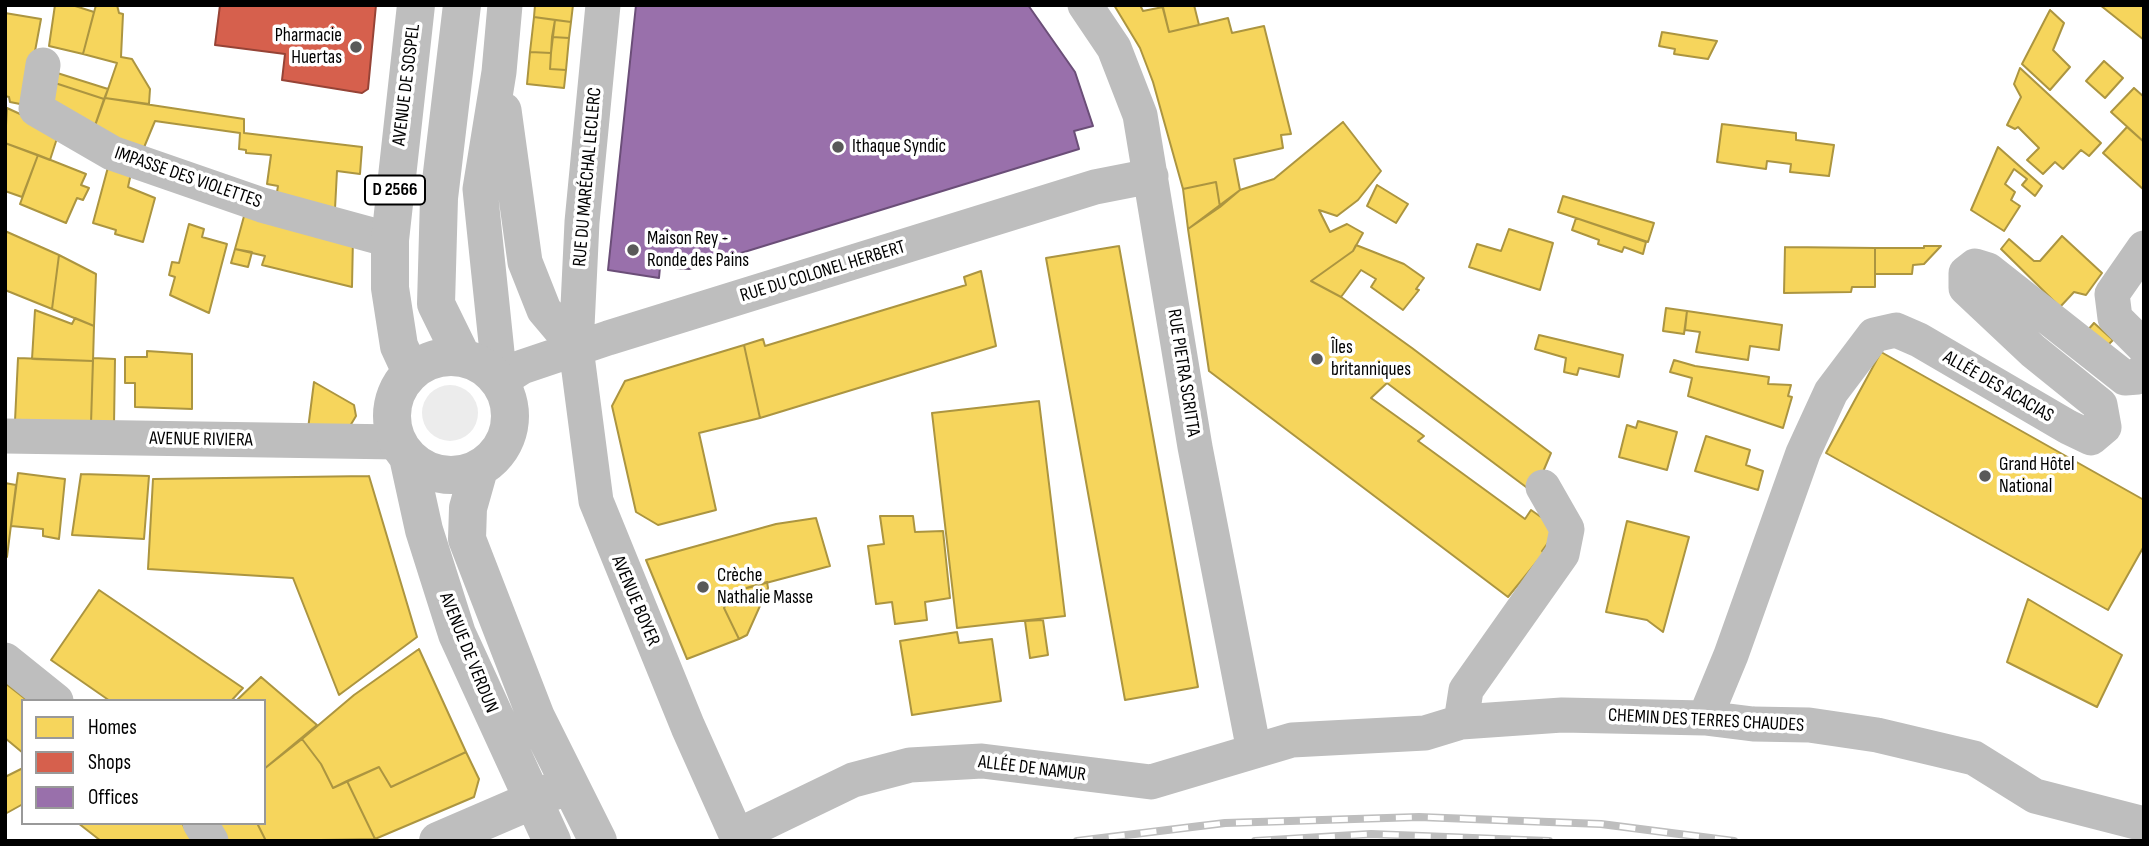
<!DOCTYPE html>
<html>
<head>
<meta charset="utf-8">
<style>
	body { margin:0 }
	#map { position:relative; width:2149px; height:846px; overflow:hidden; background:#fff; font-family:"Sofia Sans Condensed",sans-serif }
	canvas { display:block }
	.frame { position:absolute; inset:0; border:7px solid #000; pointer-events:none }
	.legend { position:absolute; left:21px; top:699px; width:245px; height:126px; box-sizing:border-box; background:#fff; border:2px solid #999; margin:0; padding:9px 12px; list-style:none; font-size:21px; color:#000 }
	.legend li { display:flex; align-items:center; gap:14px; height:35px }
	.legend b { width:35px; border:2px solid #999 }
</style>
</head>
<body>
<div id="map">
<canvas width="2149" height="846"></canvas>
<div class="frame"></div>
<ul class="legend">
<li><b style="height:19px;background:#f6d55c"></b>Homes</li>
<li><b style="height:19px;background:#d6604d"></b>Shops</li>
<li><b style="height:19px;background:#9970ab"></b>Offices</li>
</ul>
</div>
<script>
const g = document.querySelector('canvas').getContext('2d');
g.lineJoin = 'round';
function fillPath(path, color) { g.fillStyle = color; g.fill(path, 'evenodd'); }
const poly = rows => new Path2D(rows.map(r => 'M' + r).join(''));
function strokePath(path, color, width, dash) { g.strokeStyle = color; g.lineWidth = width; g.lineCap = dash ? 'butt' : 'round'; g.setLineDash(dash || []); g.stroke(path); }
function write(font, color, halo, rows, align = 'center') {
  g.font = font + ' "Sofia Sans Condensed",sans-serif'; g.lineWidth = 7; g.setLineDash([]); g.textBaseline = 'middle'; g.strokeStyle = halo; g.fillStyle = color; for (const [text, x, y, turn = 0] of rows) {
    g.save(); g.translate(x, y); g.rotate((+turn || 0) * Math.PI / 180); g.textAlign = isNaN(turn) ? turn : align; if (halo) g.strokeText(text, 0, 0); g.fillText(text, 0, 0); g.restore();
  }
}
const green = poly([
	'422 413a28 28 0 1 1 56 0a28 28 0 1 1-56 0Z'
]);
const homes = poly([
	[55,5,72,5,94,12,83,54,49,46,55,5],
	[96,5,117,5,119,13,123,14,121,57,132,59,150,89,149,104,105,98,117,63,83,54,96,5],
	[535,5,573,5,571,22,534,17,535,5],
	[1114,5,1140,5,1143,11,1163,7,1169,32,1228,18,1232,33,1264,26,1291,134,1281,135,1283,148,1234,159,1240,190,1220,207,1216,182,1183,189,1153,82,1140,48,1114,5],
	[1162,5,1194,5,1199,25,1169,32,1162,5],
	[2100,5,2144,5,2144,40,2100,5],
	[2050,10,2064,23,2053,50,2070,67,2050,90,2022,64,2050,10],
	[5,13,41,19,25,105,10,102,9,97,5,96,5,13],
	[534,17,555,20,551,53,530,52,534,17],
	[555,20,571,22,569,38,552,37,555,20],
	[1662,32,1717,41,1708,59,1674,54,1675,49,1659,46,1662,32],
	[552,37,569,38,566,70,550,69,552,37],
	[530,52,551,53,550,69,566,70,564,88,527,84,530,52],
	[2104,61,2123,78,2105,98,2086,81,2104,61],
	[2020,68,2101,143,2089,156,2081,150,2063,169,2055,162,2043,174,2027,160,2039,148,2018,127,2015,129,2007,125,2021,97,2014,84,2020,68],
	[54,72,108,89,104,99,52,82,54,72],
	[52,82,104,99,91,137,47,108,52,82],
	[2134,88,2144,97,2144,142,2111,112,2134,88],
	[105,98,244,119,244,133,362,147,360,174,337,171,335,209,276,198,278,186,267,184,271,155,246,153,246,150,239,149,240,133,155,121,140,157,91,137,105,98],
	[7,108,59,132,50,160,5,143,7,108],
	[1343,122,1381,171,1358,200,1337,216,1319,210,1330,232,1347,224,1363,233,1353,251,1311,281,1341,297,1412,348,1551,453,1534,493,1387,383,1371,398,1424,436,1418,441,1525,519,1531,510,1558,529,1542,551,1544,553,1508,597,1209,371,1188,229,1240,190,1274,179,1343,122],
	[1722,124,1796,133,1796,140,1834,145,1829,176,1790,172,1791,164,1767,161,1766,169,1717,162,1722,124],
	[2127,127,2144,142,2144,190,2103,153,2127,127],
	[5,143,38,155,22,197,5,191,5,143],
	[1998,147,2042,186,2035,196,2022,185,2027,179,2014,169,2005,184,2015,192,2011,200,2020,206,2004,231,1971,210,1998,147],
	[38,155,86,174,81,185,89,188,83,200,77,198,66,223,20,204,38,155],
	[111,156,133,164,128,187,155,198,143,242,115,234,116,230,93,223,111,156],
	[1216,182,1220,207,1188,229,1183,189,1216,182],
	[1377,185,1408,204,1396,223,1367,206,1377,185],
	[1563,196,1654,223,1648,242,1558,212,1563,196],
	[246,209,353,237,352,287,262,265,265,256,235,249,246,209],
	[1576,218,1646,242,1643,254,1624,247,1622,252,1598,244,1599,240,1572,230,1576,218],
	[189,224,204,229,202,237,227,244,209,313,170,295,175,277,169,275,172,262,179,263,189,224],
	[1509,229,1553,243,1540,290,1469,267,1477,244,1501,251,1509,229],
	[5,231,59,255,52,309,5,290,5,231],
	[2062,236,2102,273,2086,295,2074,292,2060,307,2001,249,2009,239,2034,261,2040,261,2062,236],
	[1356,245,1404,264,1424,278,1416,289,1419,290,1403,310,1371,287,1376,279,1361,270,1341,297,1311,281,1353,251,1356,245],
	[1119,246,1198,687,1125,700,1046,258,1119,246],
	[1924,246,1941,246,1924,264,1913,265,1912,274,1875,274,1875,248,1924,248,1924,246],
	[1785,247,1875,248,1875,287,1852,287,1851,292,1784,293,1785,247],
	[235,249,252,252,248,267,231,263,235,249],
	[59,255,96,274,94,326,52,309,59,255],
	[981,271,996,346,760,418,744,345,763,339,765,346,966,285,964,277,981,271],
	[1666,308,1687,311,1684,334,1663,331,1666,308],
	[35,310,72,324,75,318,94,326,93,361,32,359,35,310],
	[1687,311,1782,325,1779,350,1750,346,1748,360,1696,352,1700,332,1685,330,1687,311],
	[2094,323,2113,340,2106,347,2087,331,2094,323],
	[1539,335,1623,355,1619,377,1579,368,1577,375,1564,372,1566,358,1535,349,1539,335],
	[744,345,760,418,699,433,716,510,658,525,636,512,612,406,625,381,744,345],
	[147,351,192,354,192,409,135,407,135,383,125,383,125,357,147,357,147,351],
	[1881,352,2144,500,2144,546,2108,610,1826,453,1881,352],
	[18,358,93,361,91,424,15,421,18,358],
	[93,358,115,359,114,425,91,424,93,358],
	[1674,360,1695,366,1769,377,1768,384,1791,385,1788,396,1792,397,1783,428,1688,396,1692,378,1670,372,1674,360],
	[314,382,354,405,356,416,350,426,308,429,314,382],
	[1039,401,1065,616,957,628,932,413,1039,401],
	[1638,421,1677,432,1667,470,1619,457,1627,425,1636,428,1638,421],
	[1706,436,1750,450,1746,465,1763,471,1758,490,1695,471,1706,436],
	[18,473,65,479,59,539,43,536,43,529,11,526,18,473],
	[81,474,149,476,144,539,72,535,81,474],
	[369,476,417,637,339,695,293,578,148,569,153,479,369,476],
	[5,483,16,485,7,557,5,557,5,483],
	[880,516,913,516,915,532,943,531,950,598,925,602,927,620,895,624,892,602,876,604,868,546,884,544,880,516],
	[816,518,830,566,732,592,724,608,739,639,687,659,646,560,776,524,816,518],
	[1627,521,1689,537,1663,632,1647,620,1606,612,1627,521],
	[767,582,768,588,747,635,739,639,724,608,732,592,767,582],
	[99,590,243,688,231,701,110,701,51,660,99,590],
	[2028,599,2122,655,2097,707,2007,662,2028,599],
	[1043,620,1048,655,1030,658,1025,621,1043,620],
	[957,632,959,643,992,639,1001,701,912,715,900,641,957,632],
	[419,649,466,752,391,787,379,767,333,788,321,764,302,739,354,695,419,649],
	[261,677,317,725,264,769,264,701,236,701,261,677],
	[5,683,28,701,23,701,23,753,5,738,5,683],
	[302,739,321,764,333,788,347,781,375,839,266,841,257,823,264,823,264,769,302,739],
	[466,752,479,779,474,797,375,839,347,781,379,767,391,787,466,752],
	[23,768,23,804,5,814,5,777,23,768],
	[78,823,182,823,192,841,101,841,78,823],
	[218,823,257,823,266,841,226,841,218,823]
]);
const shops = poly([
	[220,5,376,5,368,89,362,93,282,80,285,54,215,45,220,5]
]);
const offices = poly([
	[636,5,1028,5,1075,72,1093,126,1074,131,1079,149,689,269,660,267,659,278,608,270,636,5]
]);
const minor = poly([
	[505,5,499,72,480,189,500,381,522,367,608,338,1095,187,1151,176],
	[603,5,582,222,576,348,596,501,688,727,739,841],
	[1085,5,1114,48,1140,115,1195,447,1254,751],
	[43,65,36,109,112,153,262,205,390,240],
	[504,110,525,262,544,310,576,348],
	[2144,248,2112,294,2115,318,2144,347],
	[5,436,398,442],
	[5,660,56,701],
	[1705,718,1731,655,1803,453,1831,392,1874,335,1896,330,1919,340,2068,427,2091,438,2104,427,2100,405,2033,351,1966,288,1966,273,1975,266,1988,270,2125,378,2138,377,2144,370],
	[1461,722,1466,690,1562,554,1567,529,1543,487],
	[200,823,211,841],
	[737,836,853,780,910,765,982,761,1151,782,1292,740,1425,733,1461,722,1562,715,1705,718,1753,724,1809,725,1877,735,1974,758,2035,796,2144,824]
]);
const major = poly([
	'392 416a59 59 0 1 1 118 0a59 59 0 1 1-118 0Z',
	[462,357,436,304,439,198,462,5],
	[411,372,399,346,390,288,390,240,416,5],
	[408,457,424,530,457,634,552,841],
	[479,469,468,508,467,539,536,717,598,841],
	[438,841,554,791]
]);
const rail = poly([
	[1077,841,1225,823,1419,817,1601,824,1734,841],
	[1255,841,1371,834,1549,841]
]);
const markers = [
	[356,47,7,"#595959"],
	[838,147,7,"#595959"],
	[633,250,7,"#595959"],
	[1317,359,7,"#595959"],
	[1985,476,7,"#595959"],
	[703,587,7,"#595959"]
];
const shields = [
	[395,190,60]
];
const shieldNames = [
	["D 2566",395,190]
];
const poiNames = [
	["Pharmacie",342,36,"right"],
	["Huertas",342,58,"right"],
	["Ithaque Syndic",852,147],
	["Maison Rey -",647,239],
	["Ronde des Pains",647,261],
	["Îles",1331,348],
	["britanniques",1331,370],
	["Grand Hôtel",1999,465],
	["National",1999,487],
	["Crèche",717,576],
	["Nathalie Masse",717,598]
];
const streetNames = [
	["AVENUE DE SOSPEL",407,85,-83],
	["RUE DU MARÉCHAL LECLERC",588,177,-85],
	["IMPASSE DES VIOLETTES",188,178,19],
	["RUE DU COLONEL HERBERT",823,272,-17],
	["RUE PIETRA SCRITTA",1183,373,81],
	["ALLÉE DES ACACIAS",1998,387,30],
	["AVENUE RIVIERA",201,440,1],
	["AVENUE BOYER",635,601,67],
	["AVENUE DE VERDUN",468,653,68],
	["CHEMIN DES TERRES CHAUDES",1706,721,3],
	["ALLÉE DE NAMUR",1032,769,7]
];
fillPath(green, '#ececec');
fillPath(homes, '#f6d55c');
strokePath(homes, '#ac9540', 2);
fillPath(shops, '#d6604d');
strokePath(shops, '#964336', 2);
fillPath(offices, '#9970ab');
strokePath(offices, '#6b4e78', 2);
strokePath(minor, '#bebebe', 35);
strokePath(major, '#bebebe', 38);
strokePath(rail, '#bebebe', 8);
strokePath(rail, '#fff', 5, [16]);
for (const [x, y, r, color] of markers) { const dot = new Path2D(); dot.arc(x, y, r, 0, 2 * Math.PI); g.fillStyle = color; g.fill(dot); strokePath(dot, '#fff', 2.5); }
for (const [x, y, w] of shields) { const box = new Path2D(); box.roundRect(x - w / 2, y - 14.5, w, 29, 5); g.fillStyle = '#fff'; g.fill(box); strokePath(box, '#000', 2); }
write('bold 18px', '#000', null, shieldNames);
write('19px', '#000', '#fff', poiNames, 'left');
write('19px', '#000', '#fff', streetNames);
</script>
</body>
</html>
